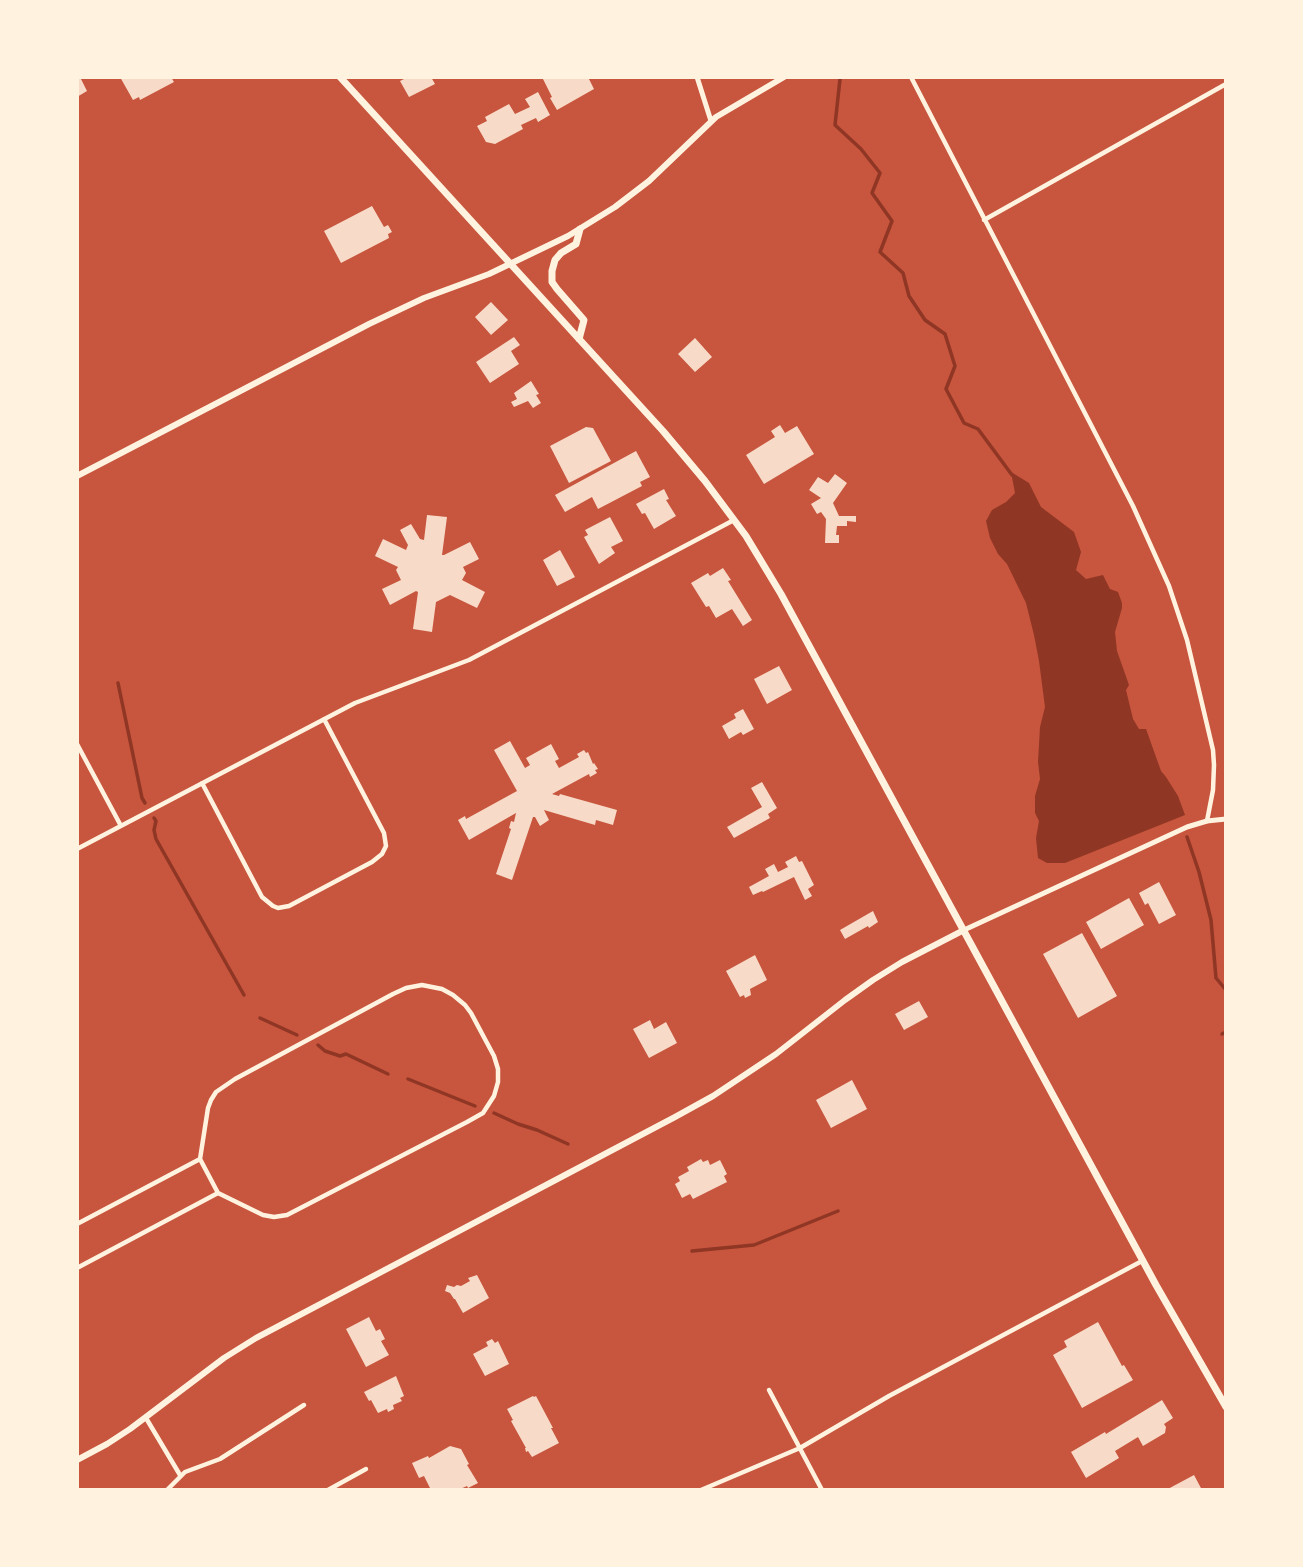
<!DOCTYPE html>
<html>
<head>
<meta charset="utf-8">
<style>
	body { margin:0 }
	#map { position:relative; width:1303px; height:1567px; overflow:hidden; background:#c8553d; font-family:Commissioner,sans-serif }
	canvas { display:block }
	.frame { position:absolute; inset:0; border:79px solid #fff3e0; pointer-events:none }
</style>
</head>
<body>
<div id="map">
<canvas width="1303" height="1567"></canvas>
<div class="frame"></div>
</div>
<script>
const g = document.querySelector('canvas').getContext('2d');
g.lineJoin = 'round';
function fillPath(path, color) { g.fillStyle = color; g.fill(path, 'evenodd'); }
const poly = rows => new Path2D(rows.map(r => 'M' + r).join(''));
function strokePath(path, color, width, dash) { g.strokeStyle = color; g.lineWidth = width; g.lineCap = dash ? 'butt' : 'round'; g.setLineDash(dash || []); g.stroke(path); }
const water = poly([
	[1011,472,1029,483,1041,507,1074,532,1081,552,1076,570,1086,579,1103,575,1110,589,1118,592,1122,603,1122,608,1115,632,1117,651,1129,685,1126,690,1133,719,1139,729,1146,729,1161,771,1166,777,1178,796,1185,815,1065,863,1047,863,1038,858,1036,838,1039,821,1035,813,1035,796,1040,779,1038,762,1040,727,1045,707,1039,661,1034,635,1026,603,1007,564,998,554,990,538,986,521,992,510,1006,502,1015,493]
]);
const stream = poly([
	[839,77,840,79,835,125,861,149,880,173,872,193,892,221,880,252,903,273,909,296,925,320,945,334,955,366,946,389,964,423,978,429,1012,475],
	[118,683,142,798,145,803],
	[154,818,156,821,154,830,156,839,244,995],
	[1187,837,1199,872,1211,920,1216,978,1226,990],
	[260,1018,297,1035],
	[1222,1034,1226,1032],
	[318,1045,325,1051,340,1056,346,1054,388,1074],
	[408,1079,475,1106],
	[494,1113,518,1124,537,1130,568,1144],
	[692,1251,754,1245,838,1211]
]);
const building = poly([
	[77,77,80,77,87,91,77,97],
	[120,77,171,77,174,82,140,100,139,97,133,100],
	[408,77,431,77,435,84,409,97,400,81],
	[542,77,588,77,594,89,557,110,550,98,552,97],
	[538,92,550,115,538,122,536,118,521,125,523,129,495,144,486,142,477,126,487,121,485,117,509,104,515,114,530,107,525,99],
	[372,206,384,227,388,225,392,232,388,234,389,238,341,263,324,231],
	[491,302,508,320,491,335,475,317],
	[514,337,520,345,511,351,519,364,490,383,476,362],
	[695,338,712,357,695,372,678,354],
	[531,381,539,394,536,395,541,403,533,408,528,401,514,407,511,402,517,399,514,393],
	[780,425,785,433,797,426,814,454,764,484,746,455,775,437,771,431],
	[586,427,593,428,611,461,569,483,550,446],
	[636,451,650,477,640,482,642,486,598,509,592,497,565,512,555,495],
	[835,474,847,483,833,503,839,516,856,516,856,522,847,521,847,526,837,526,836,535,839,535,839,543,825,543,826,519,821,512,817,514,811,504,821,498,809,490,818,477,828,483],
	[664,489,669,499,666,500,676,516,654,529,645,513,642,514,636,504],
	[427,515,447,517,442,555,444,555,470,542,479,559,463,567,466,573,462,580,485,592,477,608,450,595,436,602,432,632,413,629,418,592,416,591,390,605,382,589,401,580,396,570,398,567,375,556,383,539,406,550,408,545,400,530,411,524,420,539,424,540],
	[610,517,623,541,611,547,615,553,599,564,584,537,588,535,585,530],
	[560,550,575,577,557,586,543,560],
	[723,568,731,580,728,581,752,620,743,626,732,609,716,618,709,606,706,607,691,583,708,573,710,576],
	[779,666,792,690,767,704,754,679],
	[743,709,754,729,743,735,741,732,729,739,722,726,736,718,734,714],
	[510,741,525,768,530,765,526,758,551,744,559,759,555,761,559,768,579,757,577,754,584,750,586,753,588,752,593,764,594,763,598,769,595,770,597,773,590,777,589,774,552,794,559,796,560,794,617,810,613,825,596,820,595,825,544,810,549,820,540,826,535,817,533,817,512,880,496,874,511,829,509,828,511,821,514,822,516,813,469,840,458,820,465,816,466,819,517,791,494,750],
	[762,782,777,808,768,814,770,818,734,838,727,827,762,807,751,788],
	[796,856,799,862,802,861,814,885,808,889,812,896,805,900,794,877,763,892,762,891,753,895,749,887,769,876,765,869,774,864,778,872,788,867,785,862],
	[1159,882,1176,915,1159,924,1148,903,1145,905,1139,893],
	[1129,898,1144,925,1101,949,1086,922],
	[873,911,878,922,869,928,868,926,845,939,840,930],
	[1082,933,1117,996,1078,1018,1043,954],
	[755,955,767,980,750,989,751,995,745,998,744,995,740,997,726,971],
	[919,1001,928,1017,904,1030,895,1014],
	[650,1020,654,1029,666,1022,677,1043,649,1058,633,1029],
	[852,1080,867,1109,831,1128,816,1100],
	[701,1159,703,1162,708,1160,710,1165,720,1160,727,1174,724,1176,727,1182,693,1199,690,1194,682,1198,675,1184,680,1181,678,1177,689,1171,687,1167],
	[477,1275,489,1298,463,1313,455,1299,454,1299,450,1293,445,1291,447,1285,454,1287,457,1285,461,1286,470,1281,468,1278],
	[369,1317,376,1331,380,1329,385,1339,381,1341,389,1355,366,1367,346,1329],
	[1098,1322,1122,1366,1124,1365,1133,1380,1082,1408,1053,1355,1067,1347,1064,1341],
	[492,1339,495,1343,498,1341,509,1364,485,1376,473,1354,488,1346,486,1342],
	[396,1376,404,1396,400,1398,402,1401,393,1405,394,1409,388,1412,387,1409,378,1413,371,1400,369,1401,364,1392],
	[533,1396,534,1397,536,1396,553,1428,551,1428,559,1443,532,1457,528,1451,526,1452,525,1448,526,1448,511,1421,513,1420,507,1409],
	[1162,1400,1173,1418,1164,1424,1166,1427,1165,1433,1143,1446,1138,1437,1115,1451,1119,1458,1086,1478,1071,1452,1105,1432,1106,1434],
	[450,1446,461,1449,469,1464,467,1465,478,1483,468,1488,467,1486,458,1490,431,1490,424,1476,419,1478,412,1463,428,1456,429,1458],
	[1194,1475,1202,1490,1166,1490]
]);
const minor = poly([
	[911,77,1133,506,1169,586,1187,640,1213,750,1214,765,1213,790,1207,821],
	[984,220,1226,84],
	[77,744,121,826],
	[202,783,262,897,273,906,278,908,289,906,372,862,382,854,386,846,384,833,324,719],
	[77,849,355,703,469,660,734,520],
	[422,985,442,989,453,995,465,1005,471,1013,494,1056,498,1069,498,1082,494,1096,483,1113,467,1122,287,1215,274,1217,263,1215,218,1193,200,1159,208,1108,211,1100,216,1092,235,1079,393,994,406,988,422,985],
	[77,1224,200,1159],
	[77,1268,218,1193],
	[769,1390,822,1490],
	[146,1418,180,1475],
	[167,1490,185,1472,220,1459,304,1405],
	[328,1490,366,1469],
	[701,1490,800,1448,889,1396,1142,1261]
]);
const tertiary = poly([
	[697,77,711,121],
	[964,930,1187,827,1207,821,1226,819]
]);
const secondary = poly([
	[77,476,369,324,424,298,489,274,568,236,615,207,649,181,716,117,784,77],
	[77,1460,107,1444,130,1429,224,1358,256,1338,675,1117,713,1096,776,1054,845,1000,873,980,902,962,964,930]
]);
const primary = poly([
	[340,77,663,431,705,481,746,536,781,594,1156,1285,1226,1407],
	[579,339,584,320,557,289,552,282,552,271,555,260,561,253,576,244,580,229]
]);
fillPath(water, '#8f3625');
strokePath(stream, '#8f3625', 3.5);
fillPath(building, '#f7dbc8');
strokePath(minor, '#fff3e0', 4.5);
strokePath(tertiary, '#fff3e0', 5);
strokePath(secondary, '#fff3e0', 6);
strokePath(primary, '#fff3e0', 7);
</script>
</body>
</html>
